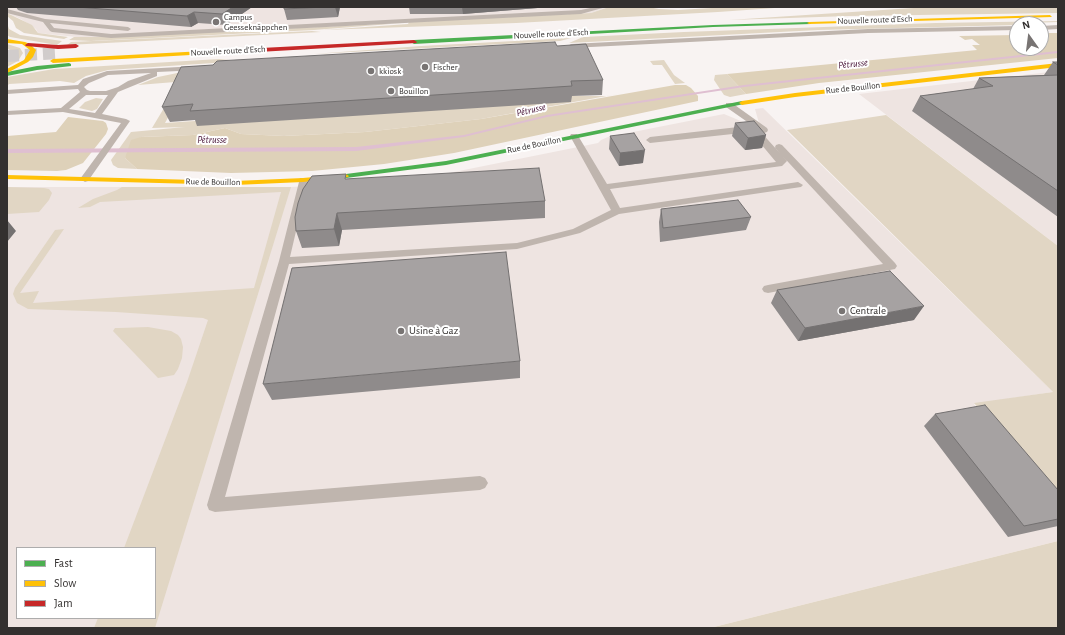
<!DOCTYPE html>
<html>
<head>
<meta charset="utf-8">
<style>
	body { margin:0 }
	#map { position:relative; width:1065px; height:635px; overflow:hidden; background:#f8f3f2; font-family:"Alegreya Sans",sans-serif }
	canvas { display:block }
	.frame { position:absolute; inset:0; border:8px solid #33302f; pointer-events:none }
	.legend { position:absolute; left:16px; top:547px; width:140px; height:72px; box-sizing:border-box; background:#fff; border:1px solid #adacac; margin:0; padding:5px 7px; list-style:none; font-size:12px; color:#33302f }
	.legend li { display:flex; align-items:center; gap:8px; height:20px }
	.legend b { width:20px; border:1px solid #adacac }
	.north { position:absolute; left:1009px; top:16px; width:40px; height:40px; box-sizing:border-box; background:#fff; border:1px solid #adacac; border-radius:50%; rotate:346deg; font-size:11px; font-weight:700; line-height:16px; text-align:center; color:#33302f }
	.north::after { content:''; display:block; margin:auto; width:14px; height:18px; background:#787473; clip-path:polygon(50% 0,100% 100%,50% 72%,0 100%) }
</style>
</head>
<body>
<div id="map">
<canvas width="1065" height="635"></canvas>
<div class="frame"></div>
<ul class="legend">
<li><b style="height:5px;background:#4caf50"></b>Fast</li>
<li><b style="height:5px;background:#ffc107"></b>Slow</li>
<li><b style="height:5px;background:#c62828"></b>Jam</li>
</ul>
<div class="north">N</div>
</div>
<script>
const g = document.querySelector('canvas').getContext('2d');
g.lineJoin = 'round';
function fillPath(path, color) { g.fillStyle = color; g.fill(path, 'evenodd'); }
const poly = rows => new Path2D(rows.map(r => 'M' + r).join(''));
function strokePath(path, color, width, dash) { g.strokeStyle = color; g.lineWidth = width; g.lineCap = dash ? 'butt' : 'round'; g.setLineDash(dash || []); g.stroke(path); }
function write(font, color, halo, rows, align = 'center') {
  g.font = font + ' "Alegreya Sans",sans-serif'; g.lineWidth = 4; g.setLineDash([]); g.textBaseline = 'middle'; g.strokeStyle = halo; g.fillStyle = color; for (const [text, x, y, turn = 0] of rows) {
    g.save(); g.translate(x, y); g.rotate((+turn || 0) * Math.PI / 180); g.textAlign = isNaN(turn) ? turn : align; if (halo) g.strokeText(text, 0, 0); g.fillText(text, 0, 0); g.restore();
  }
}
const built = poly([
	[7,7,609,7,591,13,86,38,38,33,36,29,21,19,7,13],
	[1058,71,1058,246,859,94],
	[763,108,1053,392,974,404,1058,506,1058,541,710,628,7,628,7,187,291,187,374,183,449,173,598,143,601,140,608,137,724,114,748,124,759,123,755,109],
	[17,548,155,548,155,618,17,618]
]);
const green = poly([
	[609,7,648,7,659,9,678,10,729,7,789,7,718,12,516,23,323,30,408,24,409,22,591,13],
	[929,7,1058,7,1058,13,849,16,729,20],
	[7,13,32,25,38,33,68,37,64,39,24,33,16,28,13,21,7,16],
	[1058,21,1058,22,1029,23,1030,24,1017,25,818,30,569,43,583,37,684,32,936,23],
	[7,23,9,29,20,35,62,41,57,45,10,37,7,35],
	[403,23,314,30,91,41,69,40,74,37,110,37],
	[312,31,321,32,67,45,71,42],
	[571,38,560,41,313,54,421,46],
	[7,44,20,48,23,53,18,61,7,67,7,56,15,55,15,54,7,48],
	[219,59,230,60,229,62,108,70,86,76,74,83,60,81,9,84,7,86,7,77,54,69],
	[664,60,674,75,685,83,675,84,662,65,653,65,650,61],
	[187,71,175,82,138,85,158,77],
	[727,74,746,94,730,97,724,95,714,80,715,75],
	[173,93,171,112,165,123,570,96,607,96,623,93,481,119,365,132,284,136,241,134,225,128,193,135,141,137,125,158,137,169,118,168,113,165,111,160,131,132,185,127,152,128],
	[96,98,103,99,97,109,92,111,79,108,85,102],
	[886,115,1058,246,1058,506,974,403,1053,392,787,130],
	[7,187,44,188,49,189,52,193,49,200,39,212,7,214],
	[122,187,291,187,155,628,94,628,98,618,155,618,155,548,124,548,187,382,208,320,203,318,116,312,28,309,17,303,13,294,15,288,55,230,64,229,20,293,39,291,33,303,254,288,281,192,100,202,90,207,78,208,93,199,117,190],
	[148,327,171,331,178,335,181,339,183,347,182,358,178,369,174,375,158,378,113,331,115,328,119,328],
	[1058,541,1058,628,710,628]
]);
const forest = poly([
	[1042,33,1058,33,1058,58,819,83,746,94,727,74,977,50,972,45,980,45,972,39,965,40,959,36,1017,35,1017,48,1041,48],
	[675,85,686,85,691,88,698,96,698,101,454,153,384,164,312,171,231,173,137,169,125,158,131,140,141,137,193,135,225,128,241,134,284,136,365,132,481,119],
	[68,117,103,121,106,123,108,129,106,134,83,163,66,170,57,171,7,170,7,136,56,132]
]);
const stream = poly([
	[1058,51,1058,53,744,87,547,117,464,137,356,151,7,153,7,149,356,147,464,135,547,115,744,85,1058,51]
]);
const highwayTunnel = poly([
	[7,56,60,53]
]);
const lane = poly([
	[595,7,606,7,581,14,111,38,52,32,50,31,43,22,7,13,7,9,45,19,128,27,131,29,128,31,50,23,54,28,111,34,581,10,595,7],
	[1058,25,1058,29,1041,30,1041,26,1058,25],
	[1017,26,1017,30,868,33,571,48,568,46,571,44,868,29,1017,26],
	[197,66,200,66,200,70,157,72,157,76,118,92,102,114,126,119,130,121,88,181,85,182,80,179,121,123,63,112,7,115,7,111,61,108,80,92,78,89,7,94,7,90,78,85,83,79,107,71,197,66],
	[151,73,128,81,118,87,106,91,90,91,87,90,84,87,89,83,108,75,151,73],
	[86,95,108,95,95,113,69,109,86,95],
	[726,103,732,103,767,128,768,130,767,132,764,133,759,130,787,161,782,166,610,189,620,208,798,182,803,185,801,187,619,214,580,233,517,249,289,264,225,497,480,476,485,478,488,483,485,488,480,490,215,512,209,510,207,505,279,261,300,178,306,178,308,180,290,257,517,243,573,229,611,210,570,136,571,134,577,134,607,184,776,162,751,132,650,143,646,140,650,137,747,126,756,128,726,107,726,103],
	[779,144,782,145,895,263,897,266,895,269,768,293,764,292,762,289,764,286,768,285,883,264,776,149,775,147,776,145,779,144]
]);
const fast = poly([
	[809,22,811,22,811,24,713,27,414,44,411,42,414,40,713,25,809,22],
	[69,63,71,64,71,66,37,70,7,76,7,72,37,66,69,63],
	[742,101,744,102,744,104,446,165,346,178,343,176,346,174,446,161,742,101]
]);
const slow = poly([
	[1050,15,1052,17,809,24,807,23,809,22,1050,15],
	[7,39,25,42,30,44,36,50,33,57,28,62,7,73,7,69,24,60,30,50,22,44,7,43,7,39],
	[223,50,226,52,225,53,53,63,50,61,53,59,223,50],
	[1058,63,1058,67,795,97,742,105,739,103,742,101,795,93,1058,63],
	[346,174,349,176,348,177,303,182,235,185,7,179,7,175,235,181,303,178,346,174]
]);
const jam = poly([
	[414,40,417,42,416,43,223,54,220,52,223,50,414,40],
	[28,43,58,45,76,44,79,46,76,48,58,49,26,46,25,45,28,43]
]);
const wall = poly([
	[16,7,252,7,226,25,198,23,191,27,27,13,18,10],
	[284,7,340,7,338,17,287,20,284,9],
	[409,7,550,7,463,14,410,14],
	[557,46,603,80,602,95,572,96,571,102,197,126,195,120,170,122,162,107],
	[1053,62,1058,62,1058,217,912,111,920,96,973,89,979,78,1044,75],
	[735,123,766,135,762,148,745,150,732,136],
	[610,136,643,163,619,166,609,149],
	[347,179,545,201,545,218,342,230,339,246,302,248,296,231],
	[661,209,751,217,746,230,660,242,659,222],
	[777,290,914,320,798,341,771,303],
	[520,361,520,378,272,400,263,384],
	[935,414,1058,490,1058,526,1008,537,924,426]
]);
const shadedWall = poly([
	[233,7,252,7,226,25,222,14],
	[335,7,340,7,338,17],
	[462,7,550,7,463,14],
	[194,12,198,23,191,27,187,16],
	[766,135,762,148,745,150,748,138],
	[645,150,643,163,619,166,620,153],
	[337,213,342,230,339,246,334,229],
	[7,220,16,231,7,242],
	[924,306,914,320,798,341,805,328]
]);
const building = poly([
	[77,7,233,7,222,14,194,12,187,16,77,7],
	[284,7,325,7,284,9,284,7],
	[555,42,557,46,586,44,603,80,571,81,572,86,190,111,193,104,162,107,181,67,213,65,217,61,555,42],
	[1053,62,1058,62,1058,65,1053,62],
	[1058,75,1058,191,920,96,993,86,979,78,1058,75],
	[754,121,766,135,748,138,735,123,754,121],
	[634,133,645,150,620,153,610,136,634,133],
	[539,168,545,201,337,213,334,229,296,231,295,217,298,203,303,189,312,176,346,174,345,179,539,168],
	[738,200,751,217,663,228,661,209,738,200],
	[506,252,520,361,263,384,292,268,506,252],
	[890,271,924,306,805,328,777,290,890,271],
	[985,405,1058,490,1058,519,1024,526,935,414,985,405]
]);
const markers = [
	[216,22,4,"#787473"],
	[425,67,4,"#787473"],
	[371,71,4,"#787473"],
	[391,91,4,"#787473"],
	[842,311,4,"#787473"],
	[401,331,4,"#787473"]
];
const farPoinames = [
	["Campus",224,17],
	["Geesseknäppchen",224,27],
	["Fischer",433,67],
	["kkiosk",379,71],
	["Bouillon",399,91]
];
const farStreetnames = [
	["Nouvelle route d'Esch",875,20,-2],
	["Nouvelle route d'Esch",551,34,-3],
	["Nouvelle route d'Esch",228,51,-3],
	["Rue de Bouillon",853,88,-6],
	["Rue de Bouillon",534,145,-12],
	["Rue de Bouillon",213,182,1]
];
const farWaternames = [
	["Pétrusse",853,64,-6],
	["Pétrusse",531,110,-13],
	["Pétrusse",212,140]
];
const poiNames = [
	["Centrale",850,311],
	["Usine à Gaz",409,331]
];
fillPath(built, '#eee4e1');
fillPath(green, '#e1d6c4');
fillPath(forest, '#ded1b9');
fillPath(stream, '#dfbfd1');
strokePath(highwayTunnel, '#d1cccb', 12, [12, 6]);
fillPath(lane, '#bfb5ae');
fillPath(fast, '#4caf50');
fillPath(slow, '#ffc107');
fillPath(jam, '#c62828');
fillPath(wall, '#8f8b8b');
fillPath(shadedWall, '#747171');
fillPath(building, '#a6a2a2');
strokePath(building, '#747171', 1);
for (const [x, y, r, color] of markers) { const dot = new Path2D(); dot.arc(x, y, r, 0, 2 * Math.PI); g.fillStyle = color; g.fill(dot); strokePath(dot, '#fff', 1.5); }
write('9px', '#33302f', '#fff', farPoinames, 'left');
write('9px', '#33302f', '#fff', farStreetnames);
write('italic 10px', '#481539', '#fff', farWaternames);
write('11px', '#33302f', '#fff', poiNames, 'left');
</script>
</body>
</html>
